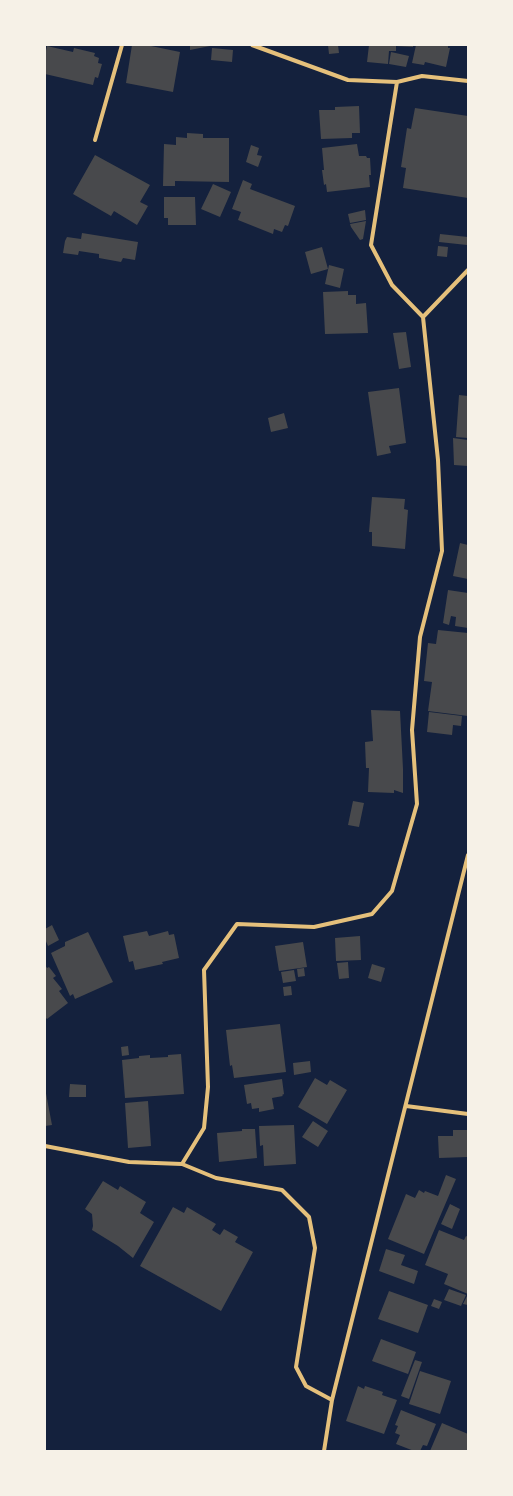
<!DOCTYPE html>
<html>
<head>
<meta charset="utf-8">
<style>
	body { margin:0 }
	#map { position:relative; width:513px; height:1496px; overflow:hidden; background:#14213d; font-family:Signika,sans-serif }
	canvas { display:block }
	.frame { position:absolute; inset:0; border:46px solid #f6f1e7; pointer-events:none }
</style>
</head>
<body>
<div id="map">
<canvas width="513" height="1496"></canvas>
<div class="frame"></div>
</div>
<script>
const g = document.querySelector('canvas').getContext('2d');
g.lineJoin = 'round';
function fillPath(path, color) { g.fillStyle = color; g.fill(path, 'evenodd'); }
const poly = rows => new Path2D(rows.map(r => 'M' + r).join(''));
function strokePath(path, color, width, dash) { g.strokeStyle = color; g.lineWidth = width; g.lineCap = dash ? 'butt' : 'round'; g.setLineDash(dash || []); g.stroke(path); }
const building = poly([
	[132,45,151,45,151,46,180,52,173,92,126,83],
	[190,45,210,45,210,46,190,50],
	[328,45,338,45,339,53,329,54],
	[369,45,413,45,413,47,396,46,396,51,389,51,388,64,367,62],
	[416,45,448,45,448,48,450,48,446,67,425,62,424,65,412,63],
	[47,46,73,52,74,48,95,53,94,56,99,58,98,63,102,64,98,78,95,77,93,85,45,74,45,55],
	[212,48,233,50,232,62,211,60],
	[391,52,409,56,406,67,389,64],
	[359,106,360,133,352,133,352,138,321,139,319,110,335,110,335,107],
	[415,108,468,116,468,198,403,188,406,168,401,167,407,128,411,129],
	[187,133,203,134,203,138,229,138,229,182,175,181,175,186,163,186,164,144,176,145,176,137,187,138],
	[357,144,359,156,366,156,367,158,370,158,371,175,369,175,370,187,327,192,326,184,324,185,322,170,324,170,322,148],
	[251,145,259,148,257,155,262,156,258,167,246,162],
	[95,155,150,185,140,202,148,206,137,225,114,211,111,216,73,194],
	[243,180,252,184,250,189,295,206,288,226,285,225,282,232,274,229,273,234,238,220,241,212,232,209],
	[213,184,231,192,220,217,201,209],
	[164,197,195,197,196,225,168,225,168,218,164,218],
	[365,210,366,220,350,223,348,214],
	[366,221,363,239,360,240,351,227,350,224],
	[82,233,138,242,135,260,123,258,121,262,99,258,99,254,79,251,78,255,63,253,65,241,67,237,81,239],
	[440,234,468,237,467,245,439,242],
	[438,246,448,247,447,257,437,256],
	[322,247,328,269,311,274,305,252],
	[329,265,344,269,340,288,325,284],
	[348,291,348,295,356,295,356,304,366,303,368,333,325,334,323,292],
	[406,332,411,367,399,369,393,333],
	[399,388,406,443,389,446,391,453,377,456,368,392],
	[459,395,468,396,468,438,456,437],
	[284,413,288,428,271,432,268,418],
	[453,438,468,440,468,466,454,465],
	[372,497,405,499,404,509,408,510,405,549,372,546,372,532,369,532],
	[460,543,468,545,468,579,453,576],
	[448,590,468,593,468,628,455,626,456,617,451,616,449,625,443,623],
	[438,630,468,633,468,716,428,711,432,682,424,681,428,643,436,644],
	[371,710,400,711,403,769,403,793,394,790,394,793,368,792,369,768,366,768,365,742,373,741],
	[429,712,462,716,461,726,453,725,452,735,427,732],
	[353,801,364,803,359,827,348,825],
	[52,925,59,940,48,946,45,939,45,929],
	[147,931,149,936,168,931,169,935,174,934,179,958,162,962,163,964,135,970,133,961,129,962,123,936],
	[88,932,113,982,75,999,73,994,70,996,51,953,65,946,65,942],
	[360,936,361,960,336,961,335,938],
	[303,942,307,967,279,971,275,946],
	[348,962,349,978,339,979,337,963],
	[372,964,385,968,381,982,368,978],
	[45,965,47,968,49,967,56,976,53,978,62,989,59,991,68,1003,47,1019,45,1017],
	[304,968,305,976,298,977,297,969],
	[294,970,296,981,283,983,281,972],
	[291,986,292,995,284,996,283,987],
	[280,1024,286,1072,234,1078,232,1065,230,1066,226,1030],
	[128,1046,129,1055,122,1056,121,1047],
	[181,1054,184,1094,125,1098,122,1060,139,1058,139,1056,150,1055,150,1058,168,1057,168,1055],
	[310,1061,311,1072,294,1075,293,1063],
	[315,1078,327,1085,330,1080,347,1090,327,1124,298,1107],
	[282,1079,284,1094,282,1095,283,1096,272,1098,274,1109,259,1112,259,1108,252,1109,251,1103,247,1104,244,1085],
	[70,1084,86,1085,86,1097,69,1097],
	[45,1088,52,1125,45,1126],
	[148,1101,151,1146,128,1148,125,1103],
	[313,1121,328,1131,318,1147,302,1137],
	[294,1125,296,1164,264,1166,263,1145,260,1146,259,1126],
	[242,1129,255,1129,257,1158,219,1162,217,1133,242,1131],
	[453,1130,467,1130,468,1157,439,1158,438,1136,453,1136],
	[446,1175,456,1179,424,1254,388,1239,406,1194,415,1198,419,1190,424,1193,425,1191,438,1196],
	[103,1181,118,1190,120,1186,146,1202,140,1213,154,1222,133,1258,118,1246,92,1230,93,1226,92,1214,85,1209],
	[450,1204,460,1209,452,1229,441,1224],
	[173,1207,184,1213,187,1207,216,1224,212,1230,220,1235,224,1229,238,1237,235,1242,253,1252,221,1311,140,1266],
	[439,1230,464,1240,466,1236,468,1237,468,1305,463,1304,468,1294,444,1284,448,1274,425,1265],
	[386,1249,405,1255,401,1265,418,1271,414,1284,379,1271],
	[449,1289,466,1295,461,1306,444,1300],
	[389,1291,428,1305,418,1333,378,1319],
	[434,1299,442,1302,439,1309,431,1306],
	[381,1339,416,1352,408,1374,372,1361],
	[415,1360,422,1362,409,1399,401,1396],
	[420,1371,451,1381,440,1414,409,1404],
	[358,1386,364,1389,365,1386,383,1392,382,1395,397,1400,384,1434,346,1421],
	[401,1410,436,1424,427,1446,423,1445,420,1451,414,1451,396,1444,400,1435,395,1433,398,1426,395,1425],
	[442,1423,468,1434,468,1451,430,1451]
]);
const minor = poly([
	[252,45,348,80,397,82,422,76,468,81],
	[397,82,371,245,392,285,423,317],
	[95,140,122,45],
	[406,1106,468,1114],
	[45,1146,129,1162,182,1164,204,1128,208,1087,204,970,237,924,314,927,372,914,392,891,417,804,412,730,420,637,442,551,438,460,423,317,468,270],
	[182,1164,216,1178,282,1190,309,1217,315,1248,296,1367,306,1386,332,1400],
	[324,1451,332,1400,468,855]
]);
fillPath(building, '#48494c');
strokePath(minor, '#e5c07b', 4);
</script>
</body>
</html>
